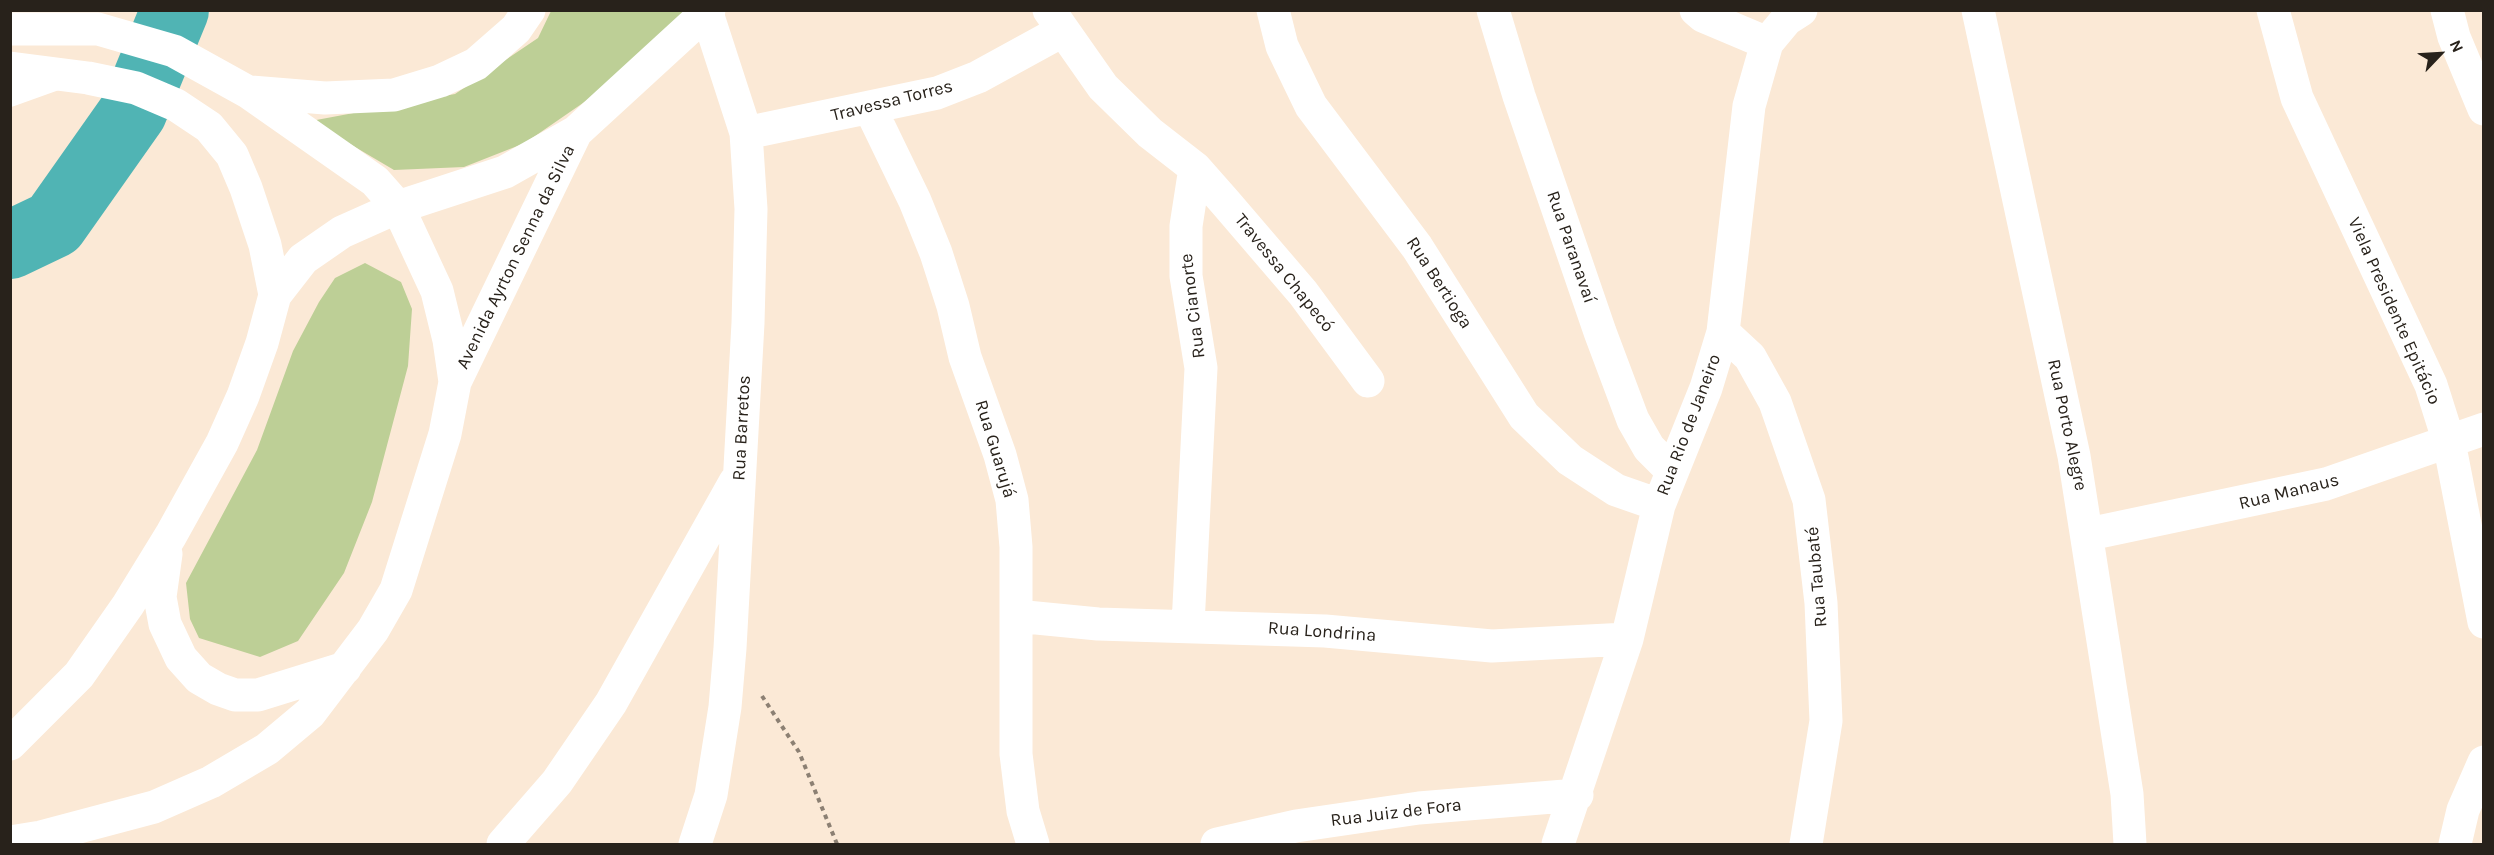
<!DOCTYPE html>
<html>
<head>
<meta charset="utf-8">
<style>
	body { margin:0 }
	#map { position:relative; width:2494px; height:855px; overflow:hidden; background:#fbe9d6; font-family:Karla,sans-serif }
	canvas { display:block }
	.frame { position:absolute; inset:0; border:12px solid #28221b; pointer-events:none }
	.north { position:absolute; left:2410px; top:24px; width:60px; height:60px; -webkit-text-stroke:4px #fff; paint-order:stroke; rotate:65deg; font-size:16px; font-weight:700; line-height:24px; text-align:center; color:#28221b }
	.north::after { content:''; display:block; margin:auto; width:21px; height:27px; background:#28221b; clip-path:polygon(50% 0,100% 100%,50% 72%,0 100%) }
</style>
</head>
<body>
<div id="map">
<canvas width="2494" height="855"></canvas>
<div class="frame"></div>
<div class="north">N</div>
</div>
<script>
const g = document.querySelector('canvas').getContext('2d');
g.lineJoin = 'round';
function fillPath(path, color) { g.fillStyle = color; g.fill(path, 'evenodd'); }
const poly = rows => new Path2D(rows.map(r => 'M' + r).join(''));
function strokePath(path, color, width, dash) { g.strokeStyle = color; g.lineWidth = width; g.lineCap = dash ? 'butt' : 'round'; g.setLineDash(dash || []); g.stroke(path); }
function write(font, color, halo, rows, align = 'center') {
  g.font = font + ' Karla,sans-serif'; g.lineWidth = 4.5; g.setLineDash([]); g.textBaseline = 'middle'; g.strokeStyle = halo; g.fillStyle = color; for (const [text, x, y, turn = 0] of rows) {
    g.save(); g.translate(x, y); g.rotate((+turn || 0) * Math.PI / 180); g.textAlign = isNaN(turn) ? turn : align; if (halo) g.strokeText(text, 0, 0); g.fillText(text, 0, 0); g.restore();
  }
}
const green = poly([
	[551,11,688,11,596,94,525,143,464,167,394,170,311,121,455,94,538,38],
	[365,263,401,282,412,309,408,366,372,502,344,573,298,641,260,657,199,638,190,619,186,583,257,450,293,351,319,302,335,278]
]);
const river = poly([
	[10,245,54,224,133,112,175,10]
]);
const path = poly([
	[762,696,799,752,837,844]
]);
const service = poly([
	[10,96,63,77]
]);
const minor = poly([
	[1049,10,1103,87,1150,133,1195,168,1225,202,1303,293,1368,381],
	[1273,10,1282,46,1311,106,1417,247,1524,416,1570,460,1616,490,1659,505],
	[1493,10,1519,96,1600,332,1633,420,1649,448,1672,471],
	[1696,10,1703,16,1767,43],
	[1978,10,2074,456,2127,794,2130,844],
	[2273,10,2297,98,2431,385,2449,442,2484,622],
	[2447,10,2454,37,2484,109],
	[870,108,915,201,936,253,953,306,965,357,1000,455,1012,500,1016,547,1016,754,1023,811,1033,844],
	[746,133,937,93,978,77,1062,31],
	[1723,332,1750,357,1775,402,1809,500,1821,603,1826,721,1806,844],
	[2089,534,2326,484,2484,429],
	[1016,616,1098,624,1325,631,1492,646,1627,639],
	[1188,625,1201,368,1186,276,1186,226,1195,168],
	[503,844,557,782,611,703,735,482],
	[695,844,711,795,725,707,730,648,748,323,751,209,746,133,707,13],
	[1217,844,1296,826,1419,808,1577,795],
	[1558,844,1627,639,1659,505,1706,388,1723,332,1749,106,1767,43,1787,19,1801,10],
	[2455,844,2463,810,2484,762]
]);
const secondary = poly([
	[10,29,98,29,174,51,248,92,375,181,398,207,437,291,449,340,455,382,445,434,396,590,373,630,310,713,267,749,211,782,154,807,41,837,10,842],
	[10,68,88,78,136,88,176,105,209,127,232,155,246,188,265,245,275,295,262,343,243,396,222,443,171,535,128,605,79,675,10,744],
	[251,92,325,98,394,95,440,81,476,64,516,29,529,10],
	[275,295,303,259,342,232,398,207,505,172,576,132,709,10],
	[455,382,576,132],
	[166,554,160,597,165,624,181,658,199,678,218,689,235,695,258,695,345,668]
]);
const streetNames = [
	["Travessa Torres",892,101,-14],
	["Rua Paranavaí",1571,247,71],
	["Avenida Ayrton Senna da Silva",516,257,-64],
	["Travessa Chapecó",1284,273,51],
	["Rua Bertioga",1439,283,57],
	["Rua Cianorte",1193,306,-97],
	["Viela Presidente Epitácio",2394,311,66],
	["Rua Rio de Janeiro",1689,425,-69],
	["Rua Porto Alegre",2067,425,78],
	["Rua Barretos",742,428,-87],
	["Rua Guarujá",995,449,73],
	["Rua Manaus",2289,492,-14],
	["Rua Taubaté",1817,577,-95],
	["Rua Londrina",1322,632,4],
	["Rua Juiz de Fora",1396,813,-7]
];
fillPath(green, '#bdcf96');
strokePath(river, '#50b4b4', 68);
strokePath(path, '#8c8073', 4, [4.5, 4.5]);
strokePath(service, '#fff', 22);
strokePath(minor, '#fff', 33);
strokePath(secondary, '#fff', 33);
write('18px', '#28221b', '#fff', streetNames);
</script>
</body>
</html>
